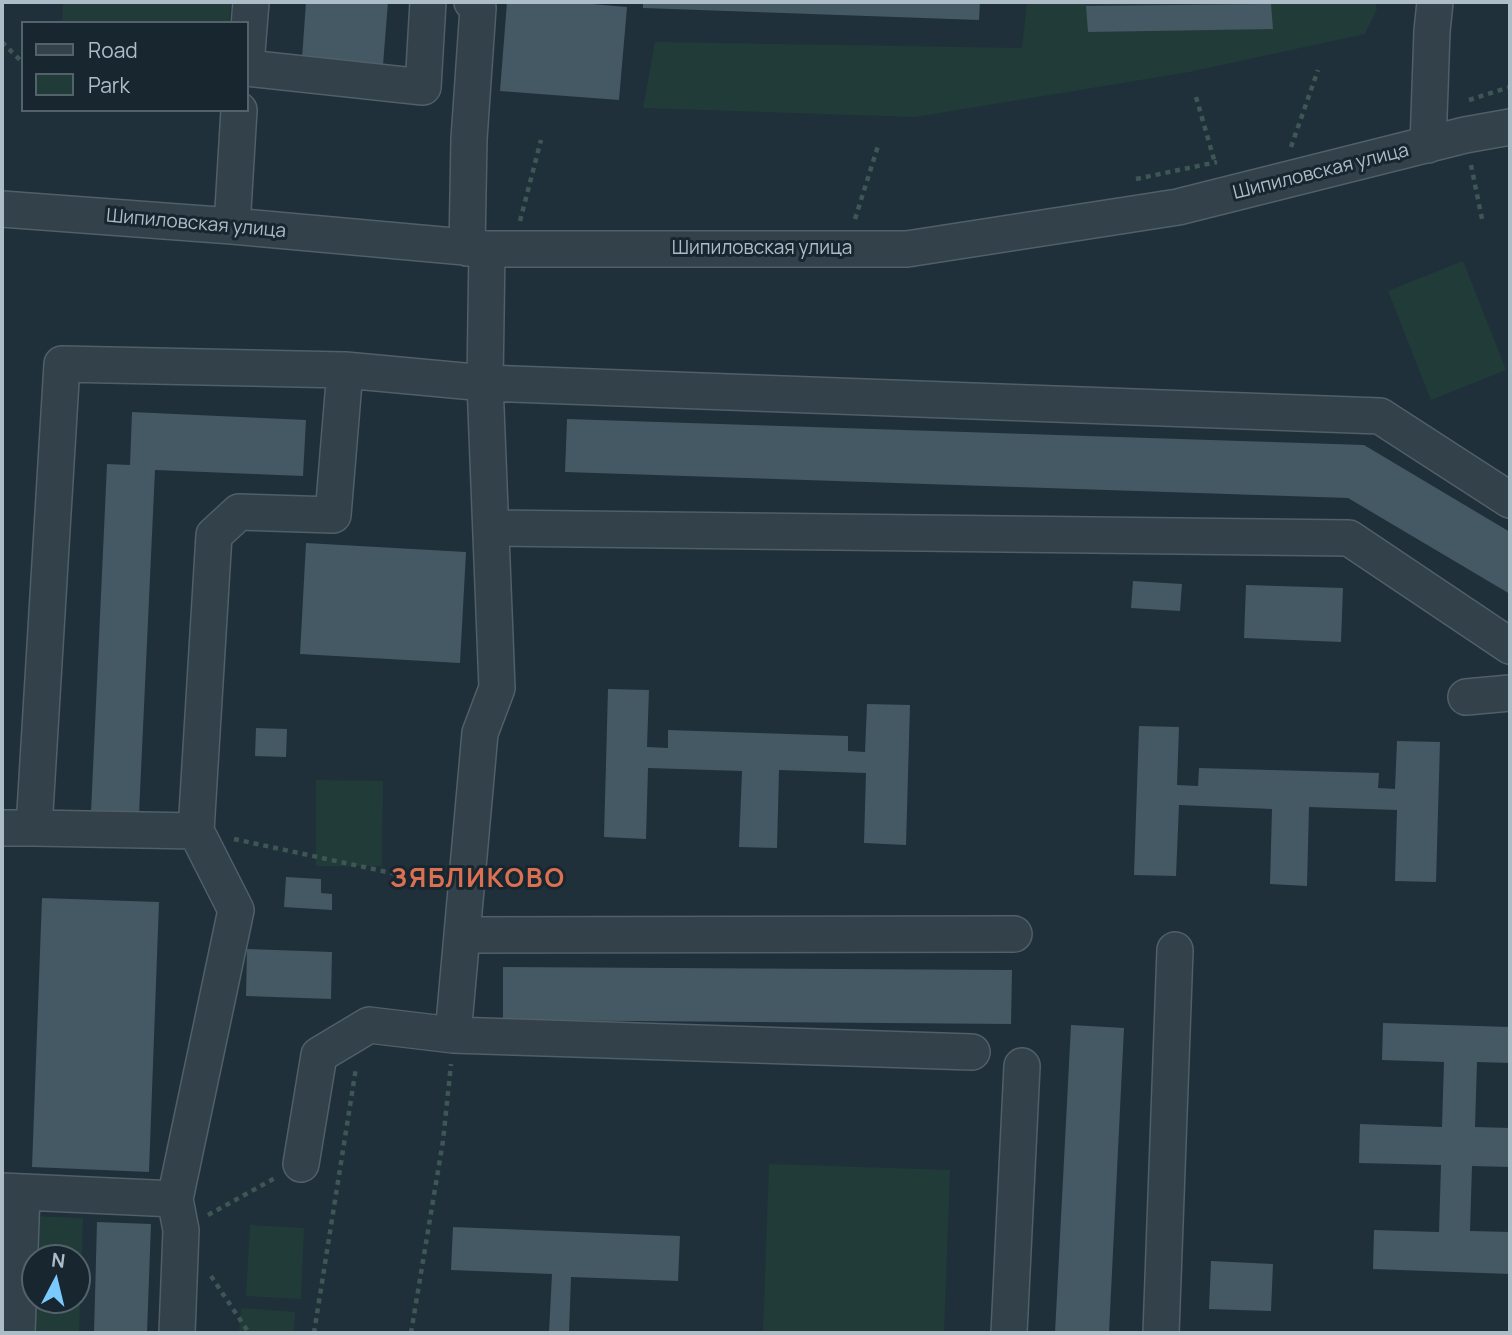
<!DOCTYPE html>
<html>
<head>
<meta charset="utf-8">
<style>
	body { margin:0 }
	#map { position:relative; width:1512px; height:1335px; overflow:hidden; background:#1f303a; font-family:Manrope,sans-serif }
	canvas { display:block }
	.frame { position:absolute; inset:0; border:4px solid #adbdc7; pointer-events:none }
	.legend { position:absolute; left:21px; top:21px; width:228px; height:91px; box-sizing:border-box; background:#18262f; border:2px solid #54626c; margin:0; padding:9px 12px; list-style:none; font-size:21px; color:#adbdc7 }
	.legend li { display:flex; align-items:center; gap:14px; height:35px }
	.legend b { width:35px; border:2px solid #54626c }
	.north { position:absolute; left:21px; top:1244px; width:70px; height:70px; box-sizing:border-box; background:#18262f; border:2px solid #54626c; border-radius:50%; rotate:7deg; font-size:19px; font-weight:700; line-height:28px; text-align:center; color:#adbdc7 }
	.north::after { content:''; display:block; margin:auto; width:24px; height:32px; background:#7acaff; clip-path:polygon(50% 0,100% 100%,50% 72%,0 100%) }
</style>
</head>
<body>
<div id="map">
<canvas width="1512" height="1335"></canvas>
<div class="frame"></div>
<ul class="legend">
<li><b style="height:9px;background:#33414a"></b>Road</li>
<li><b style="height:19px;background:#213b38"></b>Park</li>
</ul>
<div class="north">N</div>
</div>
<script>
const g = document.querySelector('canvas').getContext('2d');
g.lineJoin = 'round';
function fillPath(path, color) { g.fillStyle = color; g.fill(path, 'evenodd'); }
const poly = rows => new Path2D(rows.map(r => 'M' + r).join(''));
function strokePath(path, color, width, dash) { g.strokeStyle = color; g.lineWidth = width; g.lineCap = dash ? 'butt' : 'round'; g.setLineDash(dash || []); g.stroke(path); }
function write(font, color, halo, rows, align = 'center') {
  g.font = font + ' Manrope,sans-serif'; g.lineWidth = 6; g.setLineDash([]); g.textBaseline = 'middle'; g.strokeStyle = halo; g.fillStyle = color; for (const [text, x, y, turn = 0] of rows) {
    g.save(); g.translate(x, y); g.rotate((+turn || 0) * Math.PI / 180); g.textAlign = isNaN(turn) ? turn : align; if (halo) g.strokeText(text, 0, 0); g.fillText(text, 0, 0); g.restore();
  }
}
const green = poly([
	[63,2,231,2,229,23,62,22],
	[1027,2,1375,2,1377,9,1365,34,1189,72,915,117,643,108,655,42,1022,48],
	[1463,261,1506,370,1431,400,1388,291],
	[316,780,383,781,382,866,316,866],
	[769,1164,950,1170,944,1333,763,1333],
	[31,1216,83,1218,79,1333,27,1333],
	[35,1258,77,1258,77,1300,35,1300],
	[250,1225,304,1228,301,1299,246,1296],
	[241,1308,295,1312,294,1333,239,1333]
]);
const building = poly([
	[306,2,388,2,383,65,302,58],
	[507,2,568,2,627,7,619,100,500,91],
	[643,2,980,2,979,20,643,8],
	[1271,4,1273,29,1088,32,1086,6],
	[132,412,306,420,303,476,155,470,139,814,91,812,107,464,130,465],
	[567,419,1364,445,1510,532,1510,594,1348,498,565,472],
	[306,543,466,552,460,663,300,654],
	[1133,581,1182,584,1180,611,1131,608],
	[1246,585,1343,588,1341,642,1244,638],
	[608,689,649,690,647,747,668,748,668,730,848,736,848,751,865,752,867,704,910,705,906,845,864,843,866,773,779,770,777,848,739,847,742,771,648,768,646,839,604,837],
	[1139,726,1179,727,1177,785,1198,786,1199,768,1379,773,1378,788,1395,789,1397,741,1440,742,1436,882,1395,881,1397,810,1309,807,1307,886,1270,884,1272,809,1179,805,1176,876,1134,875],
	[256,728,287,729,286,757,255,756],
	[286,877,321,879,321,893,332,894,332,910,284,907],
	[42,898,159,902,149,1172,32,1167],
	[247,949,332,952,331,999,246,996],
	[503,967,1012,970,1011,1024,503,1020],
	[1383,1023,1510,1027,1510,1063,1477,1062,1475,1127,1510,1128,1510,1167,1472,1166,1470,1231,1510,1232,1510,1274,1373,1269,1374,1230,1439,1232,1441,1165,1359,1163,1360,1124,1442,1127,1444,1062,1382,1060],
	[1071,1025,1124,1028,1109,1333,1055,1333],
	[97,1222,151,1224,147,1333,94,1333],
	[453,1227,680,1236,678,1281,571,1277,569,1333,549,1333,552,1274,451,1270],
	[1211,1261,1273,1264,1271,1311,1209,1309]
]);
const path = poly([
	[2,42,23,63],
	[1196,97,1215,163],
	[1469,100,1510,87],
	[1291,147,1318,70],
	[1471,165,1482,219],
	[1136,179,1217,162],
	[855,219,878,146],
	[520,221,541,140],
	[234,839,438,883],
	[208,1215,277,1177],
	[211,1276,249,1333],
	[314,1333,356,1068],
	[411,1333,443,1141,451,1064]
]);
const minor = poly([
	[247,52,251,2],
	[247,68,423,87,428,2],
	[1428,145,1432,31,1435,2],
	[2,209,232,226,487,249,907,249,1178,207,1465,135,1510,127],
	[232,226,239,110],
	[467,248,469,139,478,8,472,2],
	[492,528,1349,538,1510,646],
	[1466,697,1510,693],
	[2,828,34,828],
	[196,831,34,828,62,364,345,370,485,383,487,249],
	[462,935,1014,934],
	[972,1052,453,1035,480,733,497,688,485,383,1380,416,1510,500],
	[301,1164,319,1055,369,1025,453,1035],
	[2,1191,175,1199],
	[17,1333,22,1192],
	[177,1333,181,1230,175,1199,236,910,196,831,214,535,239,512,333,515,345,370],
	[1009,1333,1022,1066],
	[1161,1333,1175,950]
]);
const streetNames = [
	["Шипиловская улица",1321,172,-14],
	["Шипиловская улица",196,224,5],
	["Шипиловская улица",762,249]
];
const districtNames = [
	["ЗЯБЛИКОВО",478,880]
];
fillPath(green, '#213b38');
fillPath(building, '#445964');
strokePath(minor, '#505f68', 38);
strokePath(path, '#3e5755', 4.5, [5, 5]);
strokePath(minor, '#33414a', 35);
write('19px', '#adbdc7', '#18262f', streetNames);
g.letterSpacing = '2px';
write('bold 26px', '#dc7053', '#18262f', districtNames);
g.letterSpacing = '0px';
</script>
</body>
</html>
